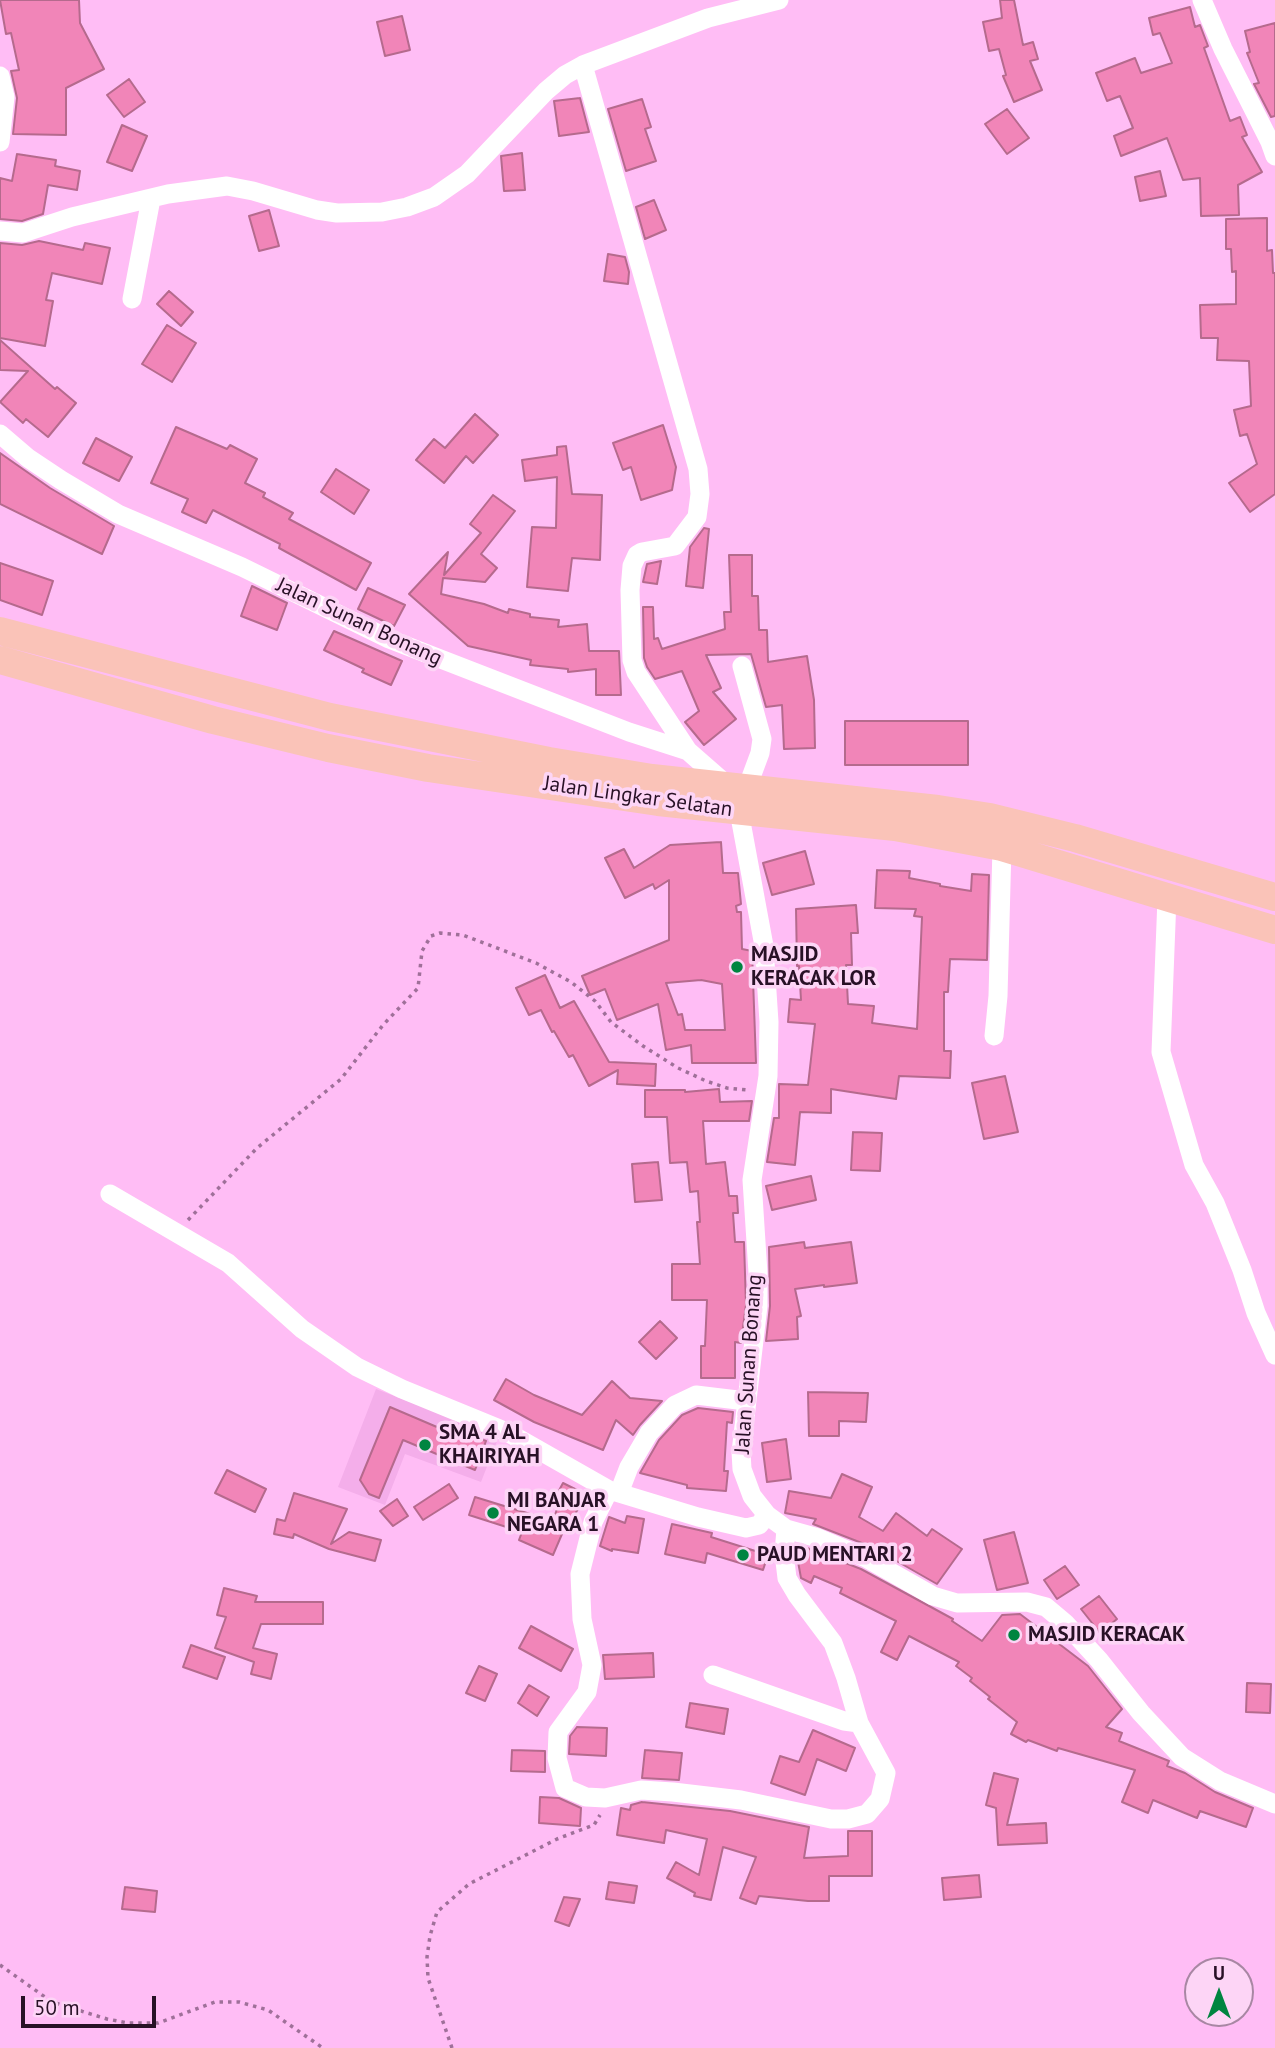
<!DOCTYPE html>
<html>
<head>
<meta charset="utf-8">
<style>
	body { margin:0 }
	#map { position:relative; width:1275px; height:2048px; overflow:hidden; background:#ffbdf5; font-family:"PT Sans",sans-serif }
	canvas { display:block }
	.north { position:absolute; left:1184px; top:1957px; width:70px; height:70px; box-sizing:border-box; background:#fdd5f6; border:2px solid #a887a3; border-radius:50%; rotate:0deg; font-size:19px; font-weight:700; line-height:28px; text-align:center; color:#281126 }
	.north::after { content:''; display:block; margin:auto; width:24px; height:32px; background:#008540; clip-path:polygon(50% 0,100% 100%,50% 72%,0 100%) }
	.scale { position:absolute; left:21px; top:1996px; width:135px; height:32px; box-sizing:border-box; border:4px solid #281126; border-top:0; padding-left:9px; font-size:21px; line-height:24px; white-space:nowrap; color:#281126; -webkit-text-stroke:5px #fdd5f6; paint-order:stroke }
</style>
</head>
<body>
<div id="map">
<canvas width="1275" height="2048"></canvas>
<div class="north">U</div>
<div class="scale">50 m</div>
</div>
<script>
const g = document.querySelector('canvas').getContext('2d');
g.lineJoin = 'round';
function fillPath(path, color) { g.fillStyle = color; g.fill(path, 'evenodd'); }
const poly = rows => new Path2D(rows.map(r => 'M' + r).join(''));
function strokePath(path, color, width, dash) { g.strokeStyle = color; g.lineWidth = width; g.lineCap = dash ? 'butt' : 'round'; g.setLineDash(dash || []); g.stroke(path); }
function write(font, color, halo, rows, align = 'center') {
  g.font = font + ' "PT Sans",sans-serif'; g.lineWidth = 7; g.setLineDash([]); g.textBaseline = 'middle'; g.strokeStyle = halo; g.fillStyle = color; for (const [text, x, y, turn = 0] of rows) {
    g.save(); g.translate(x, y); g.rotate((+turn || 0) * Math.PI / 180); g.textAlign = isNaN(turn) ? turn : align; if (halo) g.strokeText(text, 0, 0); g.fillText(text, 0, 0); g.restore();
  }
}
const built = poly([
	[376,1389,499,1436,481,1482,405,1454,385,1505,338,1487]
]);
const building = poly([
	[0,0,79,0,80,23,104,69,66,88,66,135,13,134,17,98,11,71,19,70,11,33,6,34,0,0],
	[1000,0,1014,0,1023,45,1033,42,1038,59,1030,61,1042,90,1014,102,1003,76,1006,75,999,49,989,51,983,22,1002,18,1000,0],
	[1190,7,1195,27,1200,25,1208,46,1204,48,1230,121,1240,117,1247,135,1242,137,1262,172,1238,185,1239,215,1201,216,1200,178,1183,180,1167,138,1121,156,1114,136,1133,128,1120,96,1107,101,1096,73,1135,58,1141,73,1172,63,1160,33,1153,35,1149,18,1190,7],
	[402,16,410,50,385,56,377,22,402,16],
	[1275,23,1275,116,1271,117,1254,84,1259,83,1247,53,1250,52,1245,31,1275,23],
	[129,79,145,102,124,117,107,95,129,79],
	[580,98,589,132,559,136,554,101,580,98],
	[642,99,651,127,645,129,656,161,626,171,608,109,642,99],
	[1007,109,1029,138,1007,154,985,124,1007,109],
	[122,125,147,136,132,171,107,162,122,125],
	[522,153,525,190,504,191,501,156,522,153],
	[17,154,56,160,55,166,80,171,77,190,48,185,43,214,22,221,0,219,0,178,12,181,17,154],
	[1160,171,1166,196,1140,201,1135,177,1160,171],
	[654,200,666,230,645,239,636,207,654,200],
	[269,210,279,246,259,251,249,216,269,210],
	[1267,218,1267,251,1272,250,1273,273,1275,273,1275,494,1250,512,1229,483,1257,464,1247,434,1240,436,1234,410,1251,406,1249,361,1217,360,1218,338,1201,338,1200,305,1236,304,1236,271,1232,272,1231,249,1226,249,1226,219,1267,218],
	[39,241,83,250,85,243,110,248,102,284,52,273,46,300,53,301,45,346,0,338,0,243,22,245,39,241],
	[608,254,625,257,629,272,628,284,604,281,608,254],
	[169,291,193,312,181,326,157,304,169,291],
	[167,325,196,343,172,382,142,364,167,325],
	[0,340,55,389,57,387,76,403,48,437,26,419,23,423,0,402,28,371,0,370,0,340],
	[475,414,498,435,473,463,466,456,444,483,416,460,434,439,445,448,475,414],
	[663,425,676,467,672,490,641,500,631,467,623,470,613,443,663,425],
	[176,427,227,449,230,445,257,459,245,483,265,493,263,497,293,513,289,519,371,563,356,590,279,548,280,544,213,510,206,523,182,512,188,499,151,483,176,427],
	[96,438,132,457,119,481,83,463,96,438],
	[566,446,572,494,602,495,600,560,572,558,568,591,527,587,532,527,556,528,557,477,525,481,522,460,557,455,557,447,566,446],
	[0,453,50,488,114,526,102,554,0,504,0,453],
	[336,469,369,490,354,514,321,492,336,469],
	[493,495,515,511,481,554,497,568,485,582,443,578,441,594,484,604,508,613,509,609,530,614,530,617,559,620,558,627,587,624,589,651,619,651,621,695,596,695,596,669,568,672,568,669,530,665,531,660,468,646,409,594,448,552,444,575,481,533,470,524,493,495],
	[704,528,709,529,703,588,686,586,690,547,704,528],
	[729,555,752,555,752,596,758,596,759,630,767,630,768,662,807,656,814,700,815,748,784,749,782,705,766,707,751,654,706,655,721,688,713,692,736,719,704,745,685,722,699,711,682,671,655,679,647,667,644,658,643,607,653,607,654,639,658,638,662,649,725,629,724,612,731,612,729,555],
	[661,561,657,584,643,582,647,564,661,561],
	[0,563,53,581,42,615,0,600,0,563],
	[252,586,287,603,277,630,241,616,252,586],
	[368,588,405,605,394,626,358,609,368,588],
	[334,631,402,661,391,685,362,672,364,669,324,650,334,631],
	[845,721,968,721,968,765,845,765,845,721],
	[721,842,723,873,738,873,741,904,736,906,737,912,741,912,742,949,752,951,756,1063,692,1063,691,1045,666,1050,658,1004,617,1020,605,989,590,995,582,976,669,940,669,880,655,889,653,884,625,898,605,858,624,849,634,868,670,845,721,842],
	[701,980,722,984,725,1030,685,1030,682,1014,678,1015,666,983,701,980],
	[805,851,814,884,772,895,763,863,805,851],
	[877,870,910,871,909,878,940,884,940,886,971,891,972,874,989,875,987,960,950,959,948,992,944,992,944,1051,951,1051,950,1078,899,1076,896,1099,831,1089,831,1113,800,1112,795,1165,767,1162,774,1118,779,1118,779,1084,808,1085,815,1024,788,1022,790,999,801,1000,799,966,797,966,796,909,856,905,858,933,851,933,852,965,846,965,848,1004,874,1006,872,1023,917,1029,922,917,914,916,916,909,875,908,877,870],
	[545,975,560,1008,574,1001,609,1062,656,1064,655,1086,617,1084,618,1070,589,1086,573,1055,569,1057,554,1031,552,1032,541,1010,529,1015,516,988,545,975],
	[1005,1076,1018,1132,984,1139,972,1083,1005,1076],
	[719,1089,720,1102,752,1101,749,1121,703,1121,706,1164,725,1162,729,1196,737,1196,738,1213,733,1213,735,1242,744,1242,746,1305,741,1343,735,1342,735,1378,701,1378,701,1346,705,1346,707,1300,672,1300,672,1264,700,1264,697,1222,700,1222,698,1191,690,1192,687,1162,670,1163,667,1117,645,1117,645,1090,685,1090,685,1092,719,1089],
	[853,1132,882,1133,880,1171,851,1170,853,1132],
	[658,1162,662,1200,635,1202,632,1164,658,1162],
	[811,1176,816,1200,772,1210,766,1186,811,1176],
	[804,1242,805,1248,851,1242,857,1283,824,1287,824,1285,795,1289,801,1316,797,1317,798,1339,766,1341,770,1306,769,1247,804,1242],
	[660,1321,677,1338,656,1359,639,1342,660,1321],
	[506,1379,534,1395,582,1415,612,1381,630,1398,662,1401,640,1425,633,1435,616,1420,603,1450,534,1422,494,1400,506,1379],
	[808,1392,868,1393,866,1422,839,1421,839,1436,809,1436,808,1392],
	[390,1407,465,1439,467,1434,486,1441,475,1470,403,1440,379,1498,369,1494,360,1480,390,1407],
	[698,1408,733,1412,732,1423,727,1422,724,1471,728,1471,726,1491,687,1488,687,1485,640,1473,659,1440,682,1415,698,1408],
	[786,1439,791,1479,767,1482,762,1443,786,1439],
	[227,1470,266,1489,255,1512,215,1493,227,1470],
	[842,1474,872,1487,859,1517,883,1531,896,1513,927,1536,932,1529,962,1549,937,1584,872,1547,813,1524,816,1519,785,1513,789,1491,831,1498,842,1474],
	[563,1483,585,1494,568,1529,565,1527,553,1555,519,1540,522,1532,469,1515,475,1497,553,1521,560,1500,555,1498,563,1483],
	[449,1484,458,1498,423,1520,414,1507,449,1484],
	[294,1493,347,1509,331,1544,349,1532,381,1540,375,1561,329,1549,294,1534,293,1538,274,1534,277,1519,285,1521,294,1493],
	[397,1499,408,1516,393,1526,380,1511,397,1499],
	[627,1516,644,1519,638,1553,612,1549,612,1551,600,1546,609,1517,625,1523,627,1516],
	[672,1524,712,1533,711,1537,768,1555,763,1570,707,1553,705,1563,665,1554,672,1524],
	[1014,1532,1028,1583,997,1590,984,1540,1014,1532],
	[802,1546,861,1569,953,1619,952,1621,982,1641,1002,1615,1020,1614,1088,1666,1122,1709,1106,1727,1122,1733,1119,1741,1169,1761,1167,1766,1185,1773,1215,1792,1253,1808,1246,1827,1200,1811,1197,1818,1153,1800,1148,1813,1122,1802,1135,1770,1058,1748,1057,1751,1028,1740,1026,1742,1011,1734,1017,1722,988,1699,990,1697,970,1681,972,1678,956,1666,959,1662,909,1636,897,1660,881,1652,896,1621,840,1593,842,1588,814,1576,811,1583,801,1578,797,1556,802,1546],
	[1065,1566,1079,1585,1057,1599,1044,1580,1065,1566],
	[224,1588,257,1596,255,1602,323,1602,323,1624,261,1624,253,1648,277,1654,271,1679,251,1674,254,1662,215,1648,226,1617,217,1615,224,1588],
	[1099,1596,1117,1619,1100,1633,1081,1609,1099,1596],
	[531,1626,573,1649,561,1671,519,1648,531,1626],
	[191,1645,225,1657,217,1679,183,1667,191,1645],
	[653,1653,654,1677,605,1679,603,1655,653,1653],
	[479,1666,497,1674,485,1701,466,1693,479,1666],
	[1247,1683,1271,1684,1270,1713,1246,1712,1247,1683],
	[529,1685,549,1697,537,1716,518,1703,529,1685],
	[690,1703,728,1709,724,1734,686,1727,690,1703],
	[577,1727,607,1728,606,1756,569,1754,570,1736,577,1727],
	[813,1730,855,1748,846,1771,817,1759,805,1795,771,1783,780,1756,799,1762,813,1730],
	[512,1750,545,1751,545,1772,511,1771,512,1750],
	[645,1750,682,1753,679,1780,642,1778,645,1750],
	[994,1773,1018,1779,1007,1825,1046,1823,1047,1843,998,1845,996,1808,986,1805,994,1773],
	[540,1797,559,1798,581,1808,580,1826,539,1823,540,1797],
	[642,1802,730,1811,809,1827,804,1858,848,1856,848,1831,872,1831,872,1876,829,1876,829,1901,808,1901,759,1896,756,1904,740,1898,756,1857,723,1847,711,1900,694,1896,695,1893,667,1878,676,1862,699,1875,707,1839,666,1830,664,1843,617,1835,621,1808,630,1810,631,1805,642,1802],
	[979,1875,981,1897,944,1900,942,1878,979,1875],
	[609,1882,637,1886,634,1903,606,1899,609,1882],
	[125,1887,157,1891,155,1912,122,1909,125,1887],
	[564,1897,580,1899,569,1926,555,1921,564,1897]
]);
const path = poly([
	[188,1220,257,1148,341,1079,383,1025,418,988,422,951,431,936,440,933,463,935,536,963,571,982,595,1001,611,1022,643,1046,678,1068,706,1081,727,1088,747,1090],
	[0,1965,52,2002,107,2019,128,2023,158,2023,215,2002,239,2002,268,2010,323,2048],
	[452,2048,428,1978,427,1957,430,1936,437,1912,469,1884,557,1839,594,1825,600,1815]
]);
const minor = poly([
	[1202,0,1223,49,1270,142,1275,156],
	[583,65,698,469,700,494,697,517,675,546,642,552,637,555,632,566,630,590,632,660,636,672,688,751],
	[0,76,5,97,0,142],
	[0,231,23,233,72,217,168,194,227,186,253,191,317,210,337,213,382,212,407,207,434,197,467,174,546,91,565,75,583,65,708,18,779,0],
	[132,299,151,199],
	[0,434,28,458,61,480,118,514,242,567,389,639,629,732,688,751,728,786],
	[742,666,762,739,760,753,747,788],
	[739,811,764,946,769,1022,768,1076,752,1180,758,1273,758,1306,741,1452,742,1469,752,1496,767,1515,786,1529,818,1538,866,1558,933,1596,957,1603,1027,1602,1046,1607,1065,1623,1099,1660,1141,1713,1182,1757,1220,1781,1275,1804],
	[1167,898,1161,1052,1194,1165,1215,1203,1242,1270,1256,1313,1275,1355],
	[994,1036,998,996,1002,847],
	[110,1194,228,1263,302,1329,357,1367,402,1389,507,1432,609,1490,698,1517,746,1528,759,1525,767,1515],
	[609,1490,593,1522,580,1574,582,1619,592,1665,587,1692,558,1732,557,1758,565,1788,586,1797,605,1798,641,1790,673,1792,741,1800,831,1819,848,1819,867,1814,880,1799,886,1773,859,1723],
	[619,1493,629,1467,649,1433,675,1405,696,1395,746,1401],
	[713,1675,844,1721,859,1723,846,1678,833,1643,797,1595,787,1578,784,1553,786,1529]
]);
const highway = poly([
	[0,631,330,717,549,761,652,778,938,809,990,817,1075,838,1275,897],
	[0,660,213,720,328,748,428,768,658,802,895,827,1002,847,1275,930]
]);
const markers = [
	[737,967,7,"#008540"],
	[425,1445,7,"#008540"],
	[493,1513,7,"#008540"],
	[743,1555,7,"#008540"],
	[1014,1635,7,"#008540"]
];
const streetNames = [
	["Jalan Sunan Bonang",359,622,25],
	["Jalan Lingkar Selatan",638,797,8],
	["Jalan Sunan Bonang",749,1364,-86]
];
const poiNames = [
	["MASJID",751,955],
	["KERACAK LOR",751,979],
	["SMA 4 AL",439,1433],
	["KHAIRIYAH",439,1457],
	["MI BANJAR",507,1501],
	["NEGARA 1",507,1525],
	["PAUD MENTARI 2",757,1555],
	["MASJID KERACAK",1028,1635]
];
fillPath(built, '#f4aeea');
fillPath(building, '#f185b8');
strokePath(building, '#b56a8d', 2);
strokePath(path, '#9f7099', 3.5, [3.5, 5]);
strokePath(minor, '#fff', 19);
strokePath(highway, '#fac3b8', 28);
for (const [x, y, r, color] of markers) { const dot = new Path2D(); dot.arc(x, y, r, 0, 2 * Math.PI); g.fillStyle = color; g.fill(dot); strokePath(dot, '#fdd5f6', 2.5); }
write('21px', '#281126', '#fdd5f6', streetNames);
write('bold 21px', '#281126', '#fdd5f6', poiNames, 'left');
</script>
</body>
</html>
